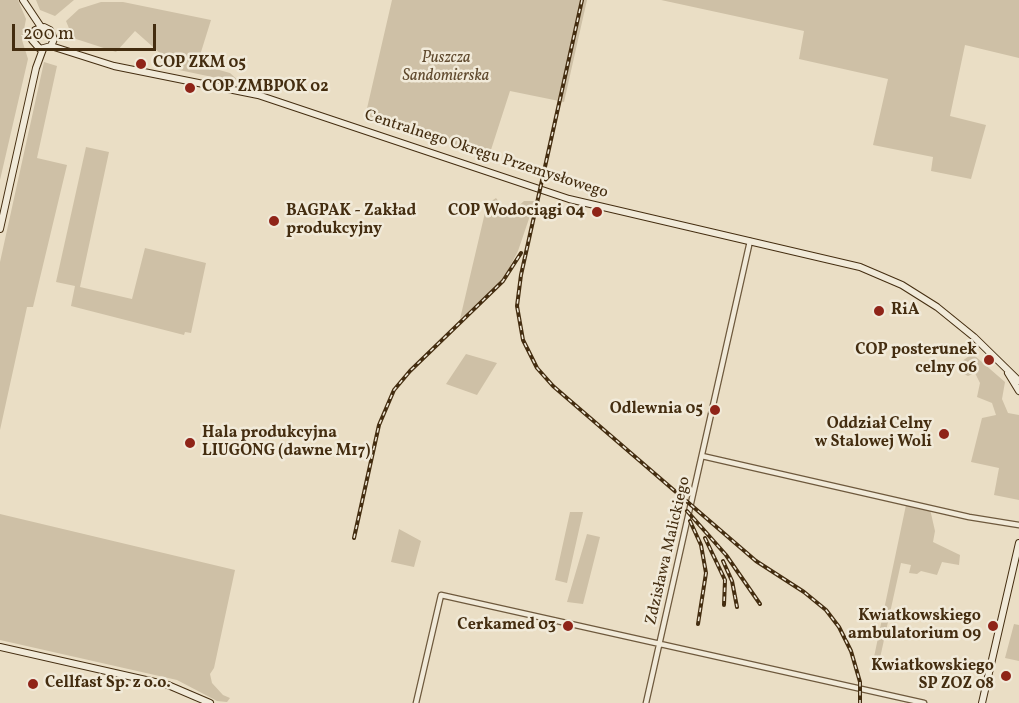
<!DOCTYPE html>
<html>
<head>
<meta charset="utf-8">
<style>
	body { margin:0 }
	#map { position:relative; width:1019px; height:703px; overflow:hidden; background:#eadec5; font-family:Vollkorn,serif }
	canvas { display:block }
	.scale { position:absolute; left:12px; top:24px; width:144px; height:27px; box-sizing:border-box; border:3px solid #442d10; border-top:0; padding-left:8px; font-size:18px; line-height:21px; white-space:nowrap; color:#442d10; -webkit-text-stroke:4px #f1ead9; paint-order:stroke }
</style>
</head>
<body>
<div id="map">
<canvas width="1019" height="703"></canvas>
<div class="scale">200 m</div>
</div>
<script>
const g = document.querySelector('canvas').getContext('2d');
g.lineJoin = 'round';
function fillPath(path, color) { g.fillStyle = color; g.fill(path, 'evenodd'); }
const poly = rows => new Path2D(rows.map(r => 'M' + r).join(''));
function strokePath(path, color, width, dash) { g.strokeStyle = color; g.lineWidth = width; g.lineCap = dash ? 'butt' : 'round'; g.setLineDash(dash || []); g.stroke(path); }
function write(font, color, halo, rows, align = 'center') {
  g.font = font + ' Vollkorn,serif'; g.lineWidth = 5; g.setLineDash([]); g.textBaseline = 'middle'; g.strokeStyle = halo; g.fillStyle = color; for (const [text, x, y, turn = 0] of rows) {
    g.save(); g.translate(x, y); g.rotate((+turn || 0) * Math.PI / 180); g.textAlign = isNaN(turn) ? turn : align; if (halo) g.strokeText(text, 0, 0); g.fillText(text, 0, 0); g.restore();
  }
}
const green = poly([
	[0,0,18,0,26,19,22,40,28,59,0,180],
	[36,0,74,0,55,16,40,10],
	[392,0,587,0,564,102,510,91,489,156,365,117],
	[661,0,1019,0,1019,58,965,45,950,116,986,125,971,179,931,171,933,157,873,145,888,79,799,59,804,31],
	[101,2,123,2,211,20,201,52,202,60,212,68,230,73,241,83,179,70,135,31,116,52,73,38,66,21,79,9],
	[44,62,57,66,37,158,67,165,33,307,27,307,0,430,0,262],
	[86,147,109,152,80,287,132,299,145,248,206,263,191,333,185,332,184,335,71,306,75,286,56,282],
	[496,198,509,215,524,201,535,201,518,251,504,278,460,319,487,204],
	[466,354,497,363,477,395,446,384],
	[969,356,975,356,1005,382,1002,399,1008,413,1019,415,1019,500,994,495,999,468,971,462,982,418,996,415,992,403,977,397,980,383,975,373,968,376,959,372,961,362],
	[906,505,930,509,935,531,933,542,960,555,959,565,942,562,937,575,921,571,917,574,909,573,911,565,901,563,880,658,874,657],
	[570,512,583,512,567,583,555,580],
	[0,514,235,570,214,668,210,674,212,683,223,695,230,698,227,702,217,701,177,680,0,640],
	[399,529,421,541,414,567,391,562],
	[587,534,600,537,583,604,567,602],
	[1014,624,1019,625,1019,661,1005,658]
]);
const street = poly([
	[702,456,969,517,1019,525],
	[416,703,441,595,924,703],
	[646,703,750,241]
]);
const secondary = poly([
	[23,0,41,27],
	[51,46,54,39,50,30,44,27,35,30,32,40,40,49,51,46,114,66,258,95,569,199,860,267,902,285,937,307,974,337,1019,381],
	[0,229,36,68,43,49],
	[1008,373,1019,391],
	[0,647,168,685,210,703],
	[982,703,1019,543]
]);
const rail = poly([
	[582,0,521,275,517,306,523,340,537,368,553,386,756,561,804,592,826,610,839,627,851,651,860,682,860,703],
	[687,511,726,555,760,604],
	[690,521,701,545,706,573,698,624],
	[354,538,379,425,394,390,410,371,503,281,521,253],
	[705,538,725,580,724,605],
	[723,561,732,581,737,607]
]);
const markers = [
	[141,64,6,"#8f2418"],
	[190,88,6,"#8f2418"],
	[597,212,6,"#8f2418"],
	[274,221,6,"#8f2418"],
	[879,311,6,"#8f2418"],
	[989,360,6,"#8f2418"],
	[715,410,6,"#8f2418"],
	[944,434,6,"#8f2418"],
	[190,443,6,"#8f2418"],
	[568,626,6,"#8f2418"],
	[993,626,6,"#8f2418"],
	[1006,676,6,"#8f2418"],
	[33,684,6,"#8f2418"]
];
const parkNames = [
	["Puszcza",446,59],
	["Sandomierska",446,77]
];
const poiNames = [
	["COP ZKM 05",153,64,"left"],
	["COP ZMBPOK 02",202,88,"left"],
	["BAGPAK - Zakład",286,212,"left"],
	["produkcyjny",286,230,"left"],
	["COP Wodociągi 04",585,212],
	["RiA",891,311,"left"],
	["COP posterunek",977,351],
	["celny 06",977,369],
	["Odlewnia 05",703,410],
	["Oddział Celny",932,425],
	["w Stalowej Woli",932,443],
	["Hala produkcyjna",202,434,"left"],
	["LIUGONG (dawne M17)",202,452,"left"],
	["Kwiatkowskiego",981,617],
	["ambulatorium 09",981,635],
	["Cerkamed 03",556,626],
	["Kwiatkowskiego",994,667],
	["SP ZOZ 08",994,685],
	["Cellfast Sp. z o.o.",45,684,"left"]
];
const streetNames = [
	["Centralnego Okręgu Przemysłowego",486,155,18],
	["Zdzisława Malickiego",669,551,-77]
];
fillPath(green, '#cec0a6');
strokePath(street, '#6e593d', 7);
strokePath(secondary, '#442d10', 8);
strokePath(street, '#f1ead9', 4.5);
strokePath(secondary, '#f1ead9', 6);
strokePath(rail, '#442d10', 4);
strokePath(rail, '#f1ead9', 1.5, [4.5]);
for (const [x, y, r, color] of markers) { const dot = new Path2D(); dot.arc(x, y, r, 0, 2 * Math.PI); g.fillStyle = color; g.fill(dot); strokePath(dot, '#f1ead9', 2); }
write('italic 16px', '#604a2e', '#f1ead9', parkNames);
write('bold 16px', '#442d10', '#f1ead9', poiNames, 'right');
write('16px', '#442d10', '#f1ead9', streetNames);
</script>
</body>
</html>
